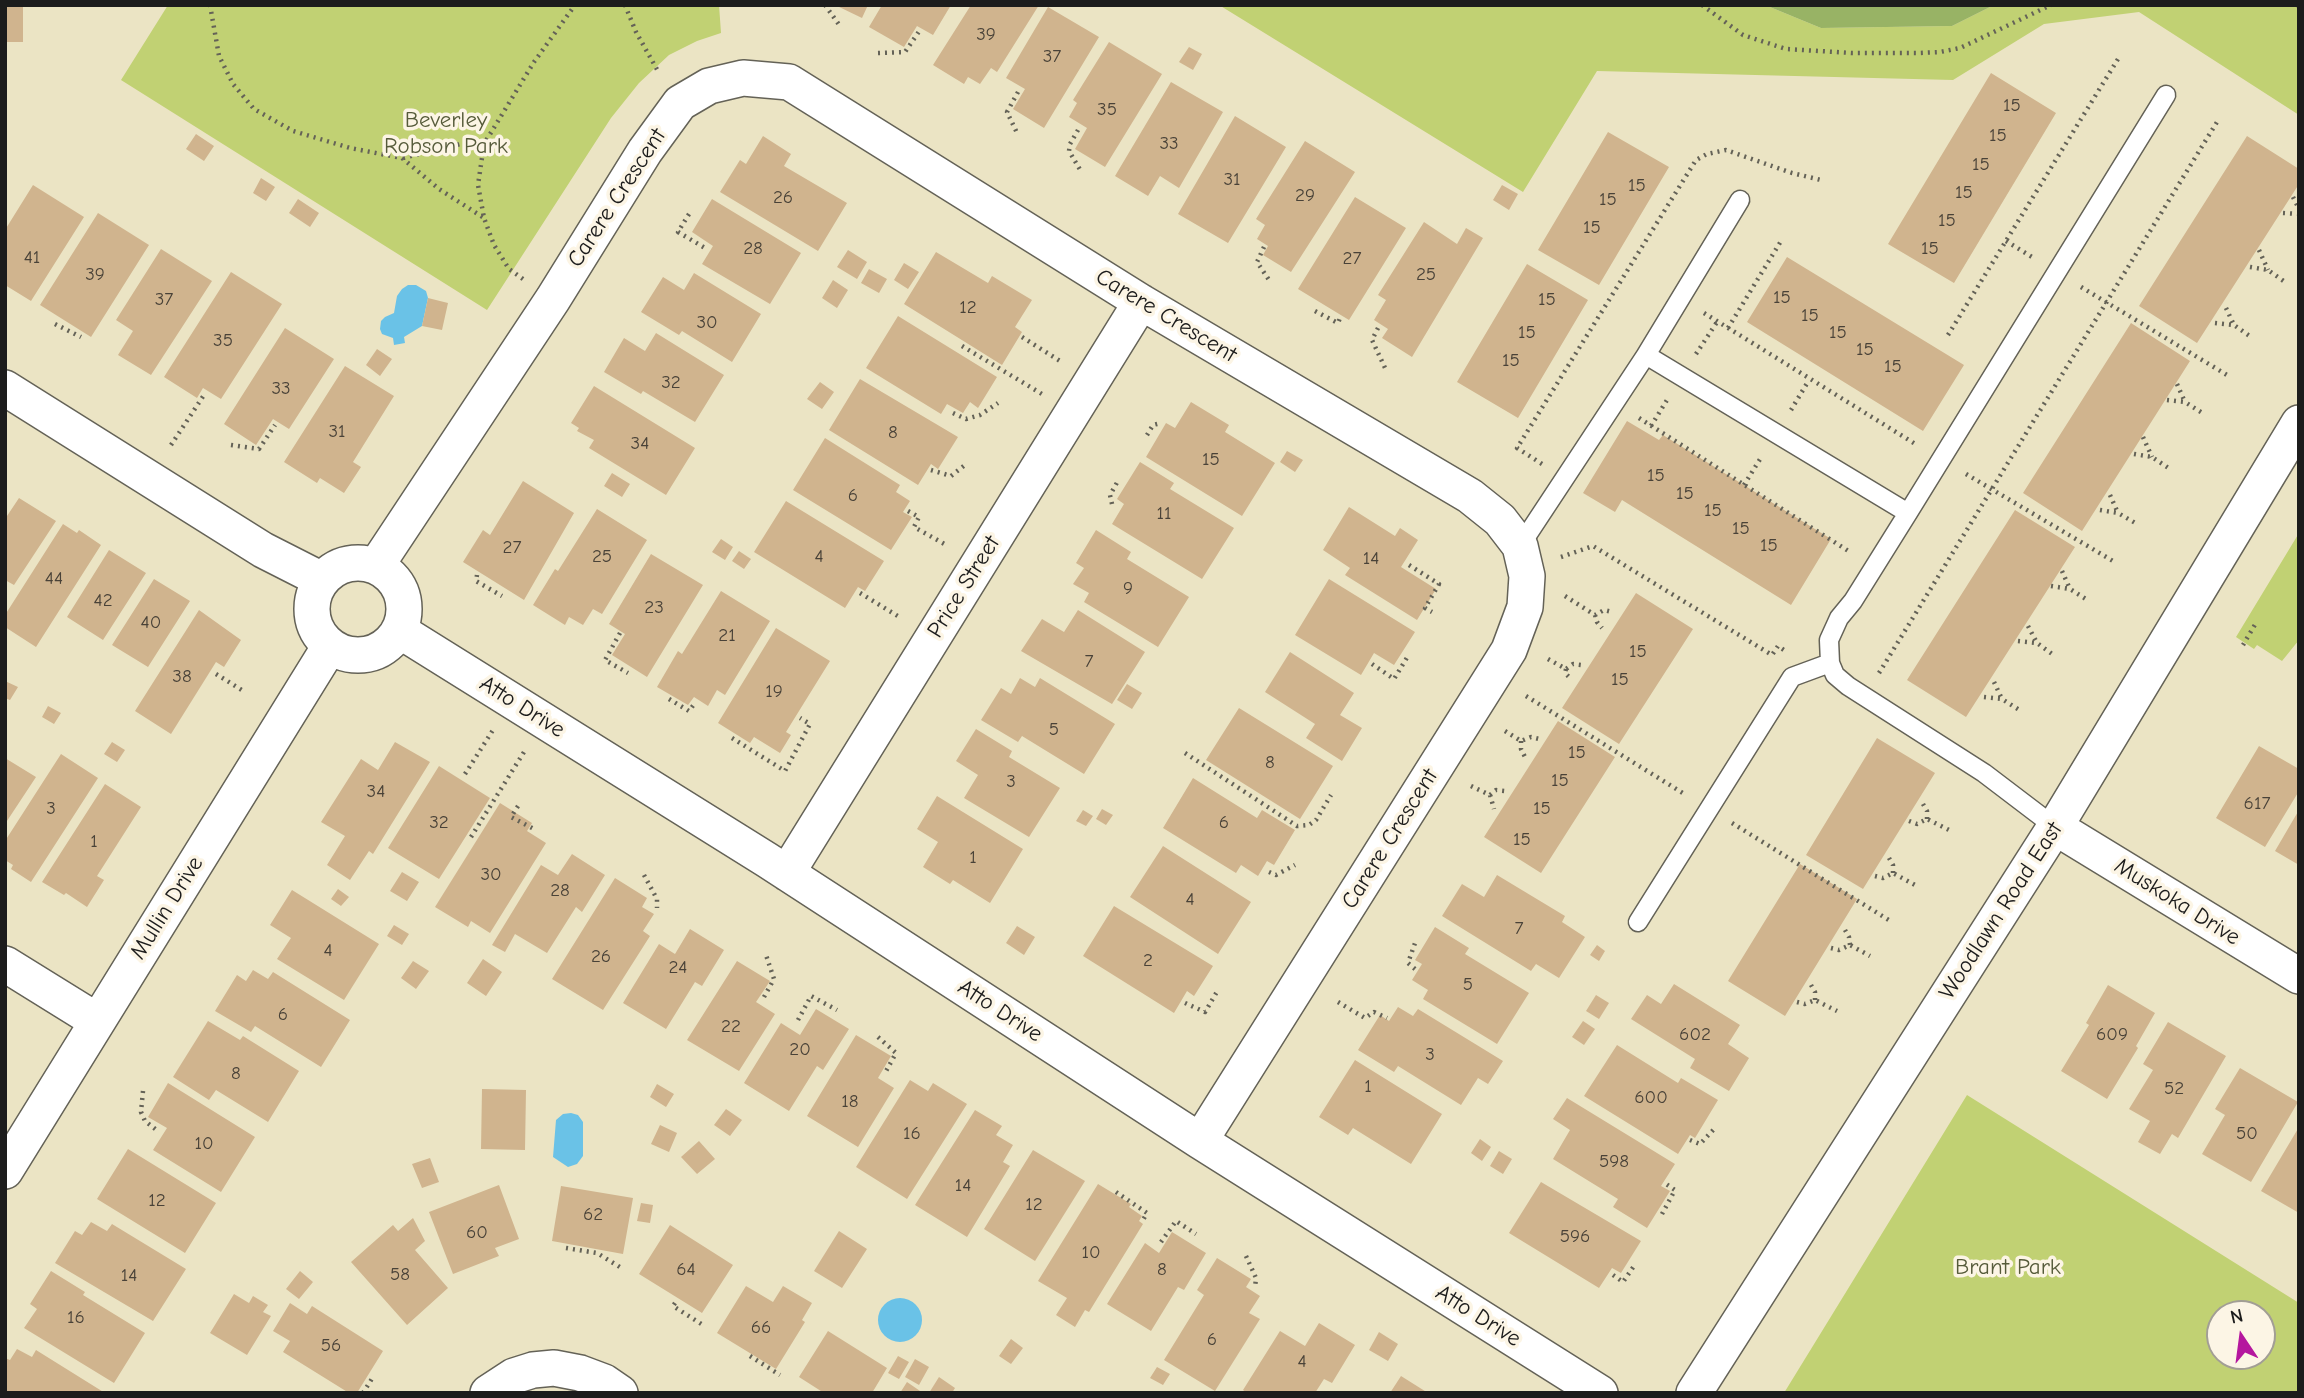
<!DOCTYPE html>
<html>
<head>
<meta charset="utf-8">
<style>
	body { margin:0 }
	#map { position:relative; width:2304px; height:1398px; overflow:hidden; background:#ebe4c4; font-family:"Comic Neue",sans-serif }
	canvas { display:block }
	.frame { position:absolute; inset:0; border:7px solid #1c1c1c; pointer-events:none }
	.north { position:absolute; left:2206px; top:1300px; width:70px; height:70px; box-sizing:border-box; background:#fcf5e5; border:2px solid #a29e95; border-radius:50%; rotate:347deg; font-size:19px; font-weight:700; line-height:28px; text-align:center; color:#1c1c1c }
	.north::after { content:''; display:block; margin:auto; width:24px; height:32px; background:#b5179e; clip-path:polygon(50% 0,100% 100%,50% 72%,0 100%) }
</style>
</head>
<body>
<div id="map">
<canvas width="2304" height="1398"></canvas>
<div class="frame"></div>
<div class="north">N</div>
</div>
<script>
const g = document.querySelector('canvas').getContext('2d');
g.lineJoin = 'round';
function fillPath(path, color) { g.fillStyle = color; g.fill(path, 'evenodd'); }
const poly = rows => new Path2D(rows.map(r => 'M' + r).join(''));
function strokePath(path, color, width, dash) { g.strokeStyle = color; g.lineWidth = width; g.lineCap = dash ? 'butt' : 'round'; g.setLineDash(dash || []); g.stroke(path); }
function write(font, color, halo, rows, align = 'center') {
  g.font = font + ' "Comic Neue",sans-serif'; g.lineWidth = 7; g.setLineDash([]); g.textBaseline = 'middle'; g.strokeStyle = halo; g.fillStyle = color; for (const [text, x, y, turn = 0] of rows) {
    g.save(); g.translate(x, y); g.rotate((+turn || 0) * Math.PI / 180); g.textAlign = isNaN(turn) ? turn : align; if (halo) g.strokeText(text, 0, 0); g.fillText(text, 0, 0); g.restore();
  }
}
const green = poly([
	[168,5,719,5,721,33,697,41,669,55,639,83,611,118,487,310,121,80],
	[1219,5,1765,5,1821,28,1952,26,1994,5,2299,5,2299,115,2139,12,2044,24,1953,80,1597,71,1523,192],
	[2299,533,2299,640,2282,661,2257,645,2254,649,2236,637],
	[1967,1095,2299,1303,2299,1393,1784,1393],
	[2262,1314,2262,1356,2220,1356,2220,1314]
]);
const forest = poly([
	[1765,5,1994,5,1952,26,1821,28]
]);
const water = poly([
	[408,285,416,285,426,291,428,298,422,326,404,337,405,343,394,345,393,338,382,334,380,329,381,321,385,317,394,313,397,296,402,289],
	[571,1113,578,1115,583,1122,583,1156,577,1164,568,1167,553,1157,556,1120,563,1114],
	'878 1320a22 22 0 1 1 44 0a22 22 0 1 1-44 0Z'
]);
const building = poly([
	[5,5,23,5,23,42,5,42],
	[835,5,868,5,862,18],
	[882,5,951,5,933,35,917,26,904,47,869,27],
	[971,5,1039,5,997,72,991,68,980,84,968,77,964,84,933,65],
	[1048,7,1099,37,1044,128,1013,109,1025,89,1006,78],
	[1109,42,1162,74,1105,167,1075,149,1087,128,1069,117,1077,103,1073,100],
	[1189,47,1202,54,1193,70,1179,62],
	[1991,73,2056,113,1954,283,1888,244],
	[1171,82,1223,112,1179,188,1160,176,1148,196,1115,176],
	[1235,116,1286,147,1228,243,1178,214],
	[1608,132,1669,167,1599,285,1538,250],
	[196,134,214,146,204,161,186,149],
	[763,136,791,154,784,166,847,203,818,251,720,192,740,160,746,164],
	[2247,136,2299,169,2299,184,2197,343,2139,306],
	[1305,141,1355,172,1291,272,1263,255,1268,246,1257,239,1265,225,1256,219],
	[261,178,275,187,266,201,253,193],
	[33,185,84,217,31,301,5,285,5,230],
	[1502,185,1518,194,1509,210,1493,200],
	[1355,197,1406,228,1349,320,1298,289],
	[298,199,319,213,310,227,289,213],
	[712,199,801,253,770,304,702,264,713,246,692,232],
	[98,213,149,245,91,337,40,305],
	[1424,222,1457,244,1466,228,1483,238,1412,357,1382,338,1388,329,1374,320,1386,300,1378,295],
	[161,249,212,281,151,375,118,355,133,331,116,320],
	[848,250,867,262,857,279,837,267],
	[936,252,988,283,992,276,1032,300,1015,327,1022,332,1002,365,904,304],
	[1787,257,1964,365,1923,431,1747,322],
	[904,263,919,272,908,289,894,280],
	[1527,264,1588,300,1518,418,1457,382],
	[869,269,887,279,879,293,861,283],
	[231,272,282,304,221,399,203,388,197,398,164,377],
	[694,273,761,314,732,362,682,331,679,335,641,312,663,277,684,290],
	[833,280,848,290,837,308,822,298],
	[428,298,448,303,442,330,422,326],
	[898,316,997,377,978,408,970,402,963,413,947,404,941,414,866,368],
	[2131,323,2190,361,2082,531,2023,493],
	[285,328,334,359,289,429,273,419,256,445,224,424],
	[656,333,724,375,695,422,643,391,641,394,604,372,624,338,645,351],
	[377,349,392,359,380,376,366,365],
	[345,366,394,396,353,462,361,467,344,493,320,478,317,483,284,462],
	[860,379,958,437,938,469,931,464,918,485,829,430],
	[820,382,834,392,822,409,807,399],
	[594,386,695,448,666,495,589,448,594,440,577,431,579,428,571,423],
	[1191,402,1229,425,1225,432,1275,463,1242,516,1146,457,1166,423,1175,428],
	[1627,421,1659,440,1663,435,1831,539,1791,605,1622,500,1615,512,1583,493],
	[825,438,900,485,896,492,910,501,903,512,912,517,891,550,793,490],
	[1287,451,1303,460,1295,472,1280,462],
	[1140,462,1174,483,1170,489,1234,528,1202,579,1112,524,1124,504,1117,499],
	[612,473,630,484,622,497,604,486],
	[523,481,574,513,524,600,463,562,483,530,490,535],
	[19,498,56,521,14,585,5,580,5,519],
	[786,501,884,561,865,591,858,587,845,608,754,552],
	[1349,507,1395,536,1400,528,1418,540,1401,567,1436,589,1417,620,1345,575,1350,568,1323,550],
	[597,509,647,540,602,614,593,609,583,625,569,617,565,625,533,605,555,569,558,571],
	[2015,510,2075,547,1966,717,1907,680],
	[63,524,77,533,79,530,101,545,36,647,5,627,5,615],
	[1096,530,1131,552,1127,559,1189,597,1158,647,1084,602,1089,593,1073,584,1084,568,1076,563],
	[721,539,733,547,725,560,712,552],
	[109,550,146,573,103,640,67,617],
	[739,551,751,559,744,569,732,561],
	[651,554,703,585,647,677,612,655,625,634,609,624],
	[154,579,190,601,148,667,112,645],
	[1329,579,1415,632,1394,665,1374,653,1361,675,1295,635],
	[721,591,770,621,725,695,717,690,708,706,694,697,688,705,657,687,678,651,682,654],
	[1636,593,1693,629,1619,744,1562,708],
	[199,610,241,640,224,667,216,662,171,734,135,711],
	[1078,610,1145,652,1112,704,1021,651,1042,619,1064,632],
	[776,628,830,661,786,732,791,735,780,753,754,737,750,743,718,723],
	[1290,652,1354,693,1340,715,1362,728,1342,761,1306,738,1315,724,1265,692],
	[1020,678,1035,687,1040,678,1115,724,1084,774,1022,736,1018,742,981,720,1001,688,1011,694],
	[5,681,18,687,10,700,5,698],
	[1127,684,1142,693,1132,709,1117,700],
	[48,706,61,713,54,724,42,717],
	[1239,708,1333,766,1300,819,1206,760],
	[1558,721,1615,757,1541,873,1484,837],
	[976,729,1012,751,1009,757,1060,788,1029,837,964,798,978,775,956,761],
	[1877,738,1935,773,1863,889,1806,855],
	[112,742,125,750,117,762,104,754],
	[395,742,430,762,373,854,369,851,350,880,327,865,345,836,321,822,361,759,378,770],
	[2259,746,2299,769,2299,791,2265,847,2216,818],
	[61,754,98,778,31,882,11,869,13,865,5,860,5,841],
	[5,758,36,777,5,824],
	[439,766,490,798,439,879,388,848],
	[1193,778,1257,818,1262,810,1295,830,1274,865,1267,861,1258,876,1241,865,1236,873,1163,828],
	[105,784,141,807,97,876,104,880,87,907,66,893,64,895,42,882],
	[937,796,1023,849,990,903,953,880,950,884,923,867,938,842,917,829],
	[500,803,532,823,527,831,546,843,490,933,471,921,468,927,435,907],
	[1102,809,1113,815,1106,825,1096,819],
	[1083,810,1093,816,1086,826,1076,821],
	[2299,810,2299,865,2275,851],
	[1163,846,1251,902,1218,954,1130,897],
	[572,854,605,875,582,912,576,907,547,953,515,934,505,952,492,945,541,865,558,875],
	[1800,864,1857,899,1785,1016,1728,981],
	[402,872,419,882,407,901,390,891],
	[1497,875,1565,916,1562,922,1585,937,1559,978,1536,964,1531,971,1442,916,1462,884,1484,897],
	[615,878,647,898,642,907,654,914,643,931,650,936,603,1010,552,979],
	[338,889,349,897,341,906,331,899],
	[292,890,379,944,344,1000,277,959,291,938,270,925],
	[1114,906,1213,966,1194,996,1187,991,1174,1013,1083,956],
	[394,925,409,934,402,945,387,936],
	[1017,926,1035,937,1024,955,1006,943],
	[1435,927,1469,948,1465,954,1529,993,1497,1044,1423,999,1428,990,1412,980,1422,964,1415,960],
	[690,929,724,950,702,986,695,982,666,1029,623,1003,659,944,675,954],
	[1597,945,1605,951,1599,961,1590,955],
	[483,959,502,972,486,996,467,983],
	[413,961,429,971,416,989,401,978],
	[737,961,770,981,756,1002,775,1014,739,1071,687,1040],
	[253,970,268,979,273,972,350,1020,321,1067,255,1026,251,1032,215,1011,237,975,246,981],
	[1674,984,1740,1025,1728,1044,1749,1058,1729,1091,1690,1068,1695,1059,1631,1019,1647,995,1661,1004],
	[2108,985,2155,1013,2136,1046,2138,1048,2107,1099,2061,1071,2089,1025,2086,1023],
	[1596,995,1609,1003,1599,1019,1586,1011],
	[1398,1007,1413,1016,1418,1009,1503,1061,1488,1084,1478,1078,1461,1105,1398,1066,1394,1072,1358,1050,1380,1015,1389,1021],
	[816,1009,849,1029,823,1070,817,1066,789,1111,744,1083,781,1023,800,1035],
	[208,1021,240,1040,243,1036,299,1071,268,1122,216,1090,209,1100,173,1077],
	[1583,1021,1595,1029,1584,1045,1572,1037],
	[2168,1022,2226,1056,2178,1138,2172,1134,2160,1154,2138,1142,2150,1121,2129,1109,2153,1070,2143,1064],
	[856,1035,891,1056,878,1078,894,1088,858,1147,807,1116],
	[1617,1045,1678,1083,1681,1078,1718,1100,1695,1138,1690,1135,1678,1154,1584,1096],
	[1355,1060,1442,1114,1411,1164,1353,1128,1348,1135,1319,1117],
	[2240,1068,2298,1102,2251,1182,2202,1154,2225,1115,2215,1109],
	[910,1080,928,1091,933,1083,967,1104,907,1199,856,1167],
	[168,1083,255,1137,221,1192,153,1150,167,1128,148,1117],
	[657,1084,674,1094,666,1107,650,1097],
	[482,1089,526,1090,525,1150,481,1149],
	[1567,1098,1675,1164,1661,1186,1670,1191,1647,1228,1613,1207,1618,1199,1553,1159,1570,1130,1553,1119],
	[726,1109,742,1120,730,1136,714,1125],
	[975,1110,1002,1126,996,1135,1013,1145,1003,1162,1010,1166,967,1237,915,1205],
	[660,1125,677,1133,669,1152,651,1144],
	[2299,1127,2299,1213,2261,1191],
	[1480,1139,1491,1147,1482,1161,1471,1153],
	[699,1141,715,1159,697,1174,681,1157],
	[128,1149,216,1203,185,1253,97,1199],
	[1033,1150,1085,1181,1035,1261,984,1229],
	[1499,1151,1512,1159,1503,1174,1490,1166],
	[430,1158,439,1182,422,1188,412,1164],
	[1541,1182,1641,1241,1621,1273,1612,1268,1599,1288,1509,1233],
	[1098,1184,1131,1204,1129,1207,1142,1216,1139,1221,1143,1224,1089,1312,1085,1310,1075,1327,1056,1315,1067,1298,1038,1281],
	[499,1185,519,1239,495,1248,499,1256,453,1274,429,1212],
	[561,1186,633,1198,623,1254,552,1241],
	[641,1203,653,1205,650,1223,637,1221],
	[413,1218,425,1241,415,1250,448,1288,407,1325,351,1262,393,1225,398,1231],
	[91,1222,107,1231,112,1224,186,1269,153,1321,55,1263,75,1231,82,1235],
	[670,1225,733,1265,702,1313,639,1274],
	[839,1231,867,1249,842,1288,814,1271],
	[1172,1232,1206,1253,1184,1290,1178,1287,1151,1331,1107,1304,1145,1243,1159,1253],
	[1217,1258,1251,1279,1246,1287,1260,1296,1249,1313,1260,1319,1215,1391,1164,1360,1204,1295,1197,1290],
	[51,1271,85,1292,83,1295,145,1333,114,1383,24,1328,37,1309,30,1304],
	[300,1271,313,1282,299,1299,286,1289],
	[746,1286,773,1302,783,1286,812,1303,802,1320,805,1322,776,1369,717,1333],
	[234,1294,249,1303,253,1296,268,1305,263,1312,271,1316,247,1355,210,1333],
	[290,1303,307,1314,312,1306,383,1351,357,1393,349,1393,283,1352,290,1341,273,1331],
	[1319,1323,1355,1345,1332,1383,1324,1379,1315,1393,1247,1393,1243,1390,1280,1331,1305,1346],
	[828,1331,887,1368,872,1393,824,1393,799,1377],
	[1379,1332,1398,1344,1388,1361,1369,1350],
	[1011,1339,1023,1348,1011,1364,999,1356],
	[17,1349,32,1357,36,1350,105,1393,5,1393,5,1358,10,1360],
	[898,1356,909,1362,899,1379,888,1373],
	[915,1359,929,1367,919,1385,905,1377],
	[1157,1367,1170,1374,1163,1385,1150,1378],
	[1401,1376,1428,1393,1390,1393],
	[939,1377,955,1388,952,1393,929,1393],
	[907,1382,923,1393,900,1393]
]);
const path = poly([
	[210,5,219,56,233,84,254,109,293,131,350,148,402,158,439,189,484,218],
	[625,5,636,32,659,73],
	[825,5,840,26],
	[1702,5,1743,35,1786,49,1852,53,1919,53,1940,52,1960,48,2051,5],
	[2297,5,2299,6],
	[878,53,905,52,920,30],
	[1018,92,1007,112,1018,135],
	[1078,130,1070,144,1069,151,1082,173],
	[403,158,469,142,484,144],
	[2293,197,2299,209],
	[2283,213,2299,214],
	[689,214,678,232,705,248],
	[2006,241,2032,257],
	[1264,247,1257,262,1269,280],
	[2259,250,2268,270],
	[2250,267,2268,270,2285,282],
	[523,279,509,269,494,245,484,218,478,185,484,144,534,62,575,5],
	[2081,287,2227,375],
	[2226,308,2234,325],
	[1315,311,1338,323,1340,318],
	[1704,313,1917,445],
	[2215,323,2234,325,2251,337],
	[55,324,81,337],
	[1378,328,1372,340,1386,370],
	[1728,328,1781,241],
	[1948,335,2118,59],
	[1022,337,1060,361],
	[962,346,1042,394],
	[1696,354,1717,322],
	[2177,384,2185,402],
	[2167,400,2185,402,2204,414],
	[1791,410,1809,380],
	[953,413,966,419,980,415,998,403],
	[1639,418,1850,552],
	[1651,426,1667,400],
	[1147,435,1153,425,1161,423],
	[2143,437,2152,457],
	[171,445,204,395],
	[231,445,259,449,275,425],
	[2134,454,2152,457,2170,469],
	[1542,464,1517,448,1696,160,1707,154,1726,150,1792,173,1821,180],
	[931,470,951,476,965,465],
	[1966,474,2113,561],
	[1744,485,1762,456],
	[2110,495,2118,513],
	[1112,504,1110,495,1119,479],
	[2100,510,2118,513,2137,524],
	[908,511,919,517,914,527,948,546],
	[1561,557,1593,546,1772,655,1778,646,1784,650],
	[1409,565,1439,584,1425,608,1432,612],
	[2062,571,2070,589],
	[477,575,476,581,502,596],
	[2051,586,2070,589,2089,601],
	[860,593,901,618],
	[1565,596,1595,615,1604,610,1612,612],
	[1595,615,1597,622,1602,628],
	[2028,626,2037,643],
	[620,633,605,660,628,673],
	[2018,641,2037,643,2055,656],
	[2243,645,2256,623],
	[1548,659,1566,669,1573,664,1581,665],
	[1372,664,1394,679,1408,656],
	[1566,669,1565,673,1572,680],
	[1879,673,2217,122],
	[216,674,245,692],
	[1994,682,2002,699],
	[1526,696,1686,795],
	[1984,697,2002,699,2021,711],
	[669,699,689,711,695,703],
	[1505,731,1521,741,1531,737,1539,739],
	[732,738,785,771,810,724,800,718],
	[1521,741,1521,749,1525,757],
	[1185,753,1297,826,1309,825,1316,820,1331,795],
	[465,774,493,730],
	[1471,786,1490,795,1496,790,1505,791],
	[1490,795,1494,809],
	[1923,804,1927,811,1927,819],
	[518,806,511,817,534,829],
	[1909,821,1917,824,1927,819,1949,830],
	[1732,823,1892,922],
	[471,837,524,752],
	[1889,858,1893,865,1893,873],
	[1269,872,1276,875,1295,865],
	[644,875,657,899,657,908],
	[1875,876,1883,878,1893,873,1915,885],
	[1845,930,1849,937,1850,945],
	[1831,948,1839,950,1850,945,1870,956],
	[1415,969,1408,963,1415,943],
	[1811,985,1815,992,1815,1000],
	[764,997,774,979,765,952],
	[1338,1002,1365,1018,1374,1012,1387,1018],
	[1797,1002,1805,1004,1815,1000,1837,1011],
	[1185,1003,1205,1012,1218,990],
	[798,1020,811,996,837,1010],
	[878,1037,896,1053,885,1073],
	[143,1091,141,1112,145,1121,159,1132],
	[1690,1140,1700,1144,1716,1127],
	[1116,1192,1147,1213,1143,1220],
	[1662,1214,1675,1190,1666,1184],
	[1161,1242,1176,1221,1196,1234],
	[566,1248,597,1253,623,1269],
	[1246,1256,1256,1278,1255,1288],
	[1613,1275,1623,1282,1634,1266],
	[675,1303,673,1306,703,1325],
	[750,1356,780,1375],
	[363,1393,373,1377]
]);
const lane = poly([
	[1646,355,1908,513],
	[1520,546,1646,355,1740,200],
	[2055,827,1984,773,1848,686,1835,675,1830,663,1829,640,1839,618,1853,601,1908,513,2166,95],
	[1638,922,1792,677,1830,663]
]);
const street = poly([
	[5,388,263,550,322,580],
	'312 609a46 46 0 1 1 92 0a46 46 0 1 1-92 0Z',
	[376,566,553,299,645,151,680,103,709,86,743,78,789,82,1141,302,1470,496,1500,520,1520,546,1527,576,1525,607,1509,650,1200,1141],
	[400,631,767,860,1200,1141,1600,1393],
	[2055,827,2299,976],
	[787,873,1141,302],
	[5,964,97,1021],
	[5,1171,330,646],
	[488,1393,514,1376,533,1370,554,1368,580,1373,604,1382,620,1393],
	[1694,1393,2055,827,2299,423]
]);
const numberNames = [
	["39",986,35],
	["37",1052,57],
	["15",2012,106],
	["35",1107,110],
	["15",1998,136],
	["33",1169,144],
	["15",1981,165],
	["31",1232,180],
	["15",1637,186],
	["15",1964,193],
	["29",1305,196],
	["26",783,198],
	["15",1608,200],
	["15",1947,221],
	["15",1592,228],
	["28",753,249],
	["15",1930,249],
	["41",32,258],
	["27",1352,259],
	["39",95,275],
	["25",1426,275],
	["15",1782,298],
	["37",164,300],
	["15",1547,300],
	["12",968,308],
	["15",1810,316],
	["30",707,323],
	["15",1527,333],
	["15",1838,333],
	["35",223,341],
	["15",1865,350],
	["15",1511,361],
	["15",1893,367],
	["32",671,383],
	["33",281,389],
	["31",337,432],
	["8",893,433],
	["34",640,444],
	["15",1211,460],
	["15",1656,476],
	["15",1685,494],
	["6",853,496],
	["15",1713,511],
	["11",1164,514],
	["15",1741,529],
	["15",1769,546],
	["27",512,548],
	["25",602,557],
	["4",819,557],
	["14",1371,559],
	["44",54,579],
	["9",1128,589],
	["42",103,601],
	["23",654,608],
	["40",151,623],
	["21",727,636],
	["15",1638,652],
	["7",1089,662],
	["38",182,677],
	["15",1620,680],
	["19",774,692],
	["5",1054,730],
	["15",1577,753],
	["8",1270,763],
	["15",1560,781],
	["3",1011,782],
	["34",376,792],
	["617",2257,804],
	["3",51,809],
	["15",1542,809],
	["32",439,823],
	["6",1224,823],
	["15",1522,840],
	["1",94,842],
	["1",973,858],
	["30",491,875],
	["28",560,891],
	["4",1190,900],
	["7",1519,929],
	["4",328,951],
	["26",601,957],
	["2",1148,961],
	["24",678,968],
	["5",1468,985],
	["6",283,1015],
	["22",731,1027],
	["602",1695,1035],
	["609",2112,1035],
	["20",800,1050],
	["3",1430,1055],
	["8",236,1074],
	["1",1368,1087],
	["52",2174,1089],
	["600",1651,1098],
	["18",850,1102],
	["16",912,1134],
	["50",2247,1134],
	["10",204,1144],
	["598",1614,1162],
	["14",963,1186],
	["12",157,1201],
	["12",1034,1205],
	["62",593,1215],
	["60",477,1233],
	["596",1575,1237],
	["10",1091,1253],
	["64",686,1270],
	["8",1162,1270],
	["58",400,1275],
	["14",129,1276],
	["16",76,1318],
	["66",761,1328],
	["6",1212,1340],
	["56",331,1346],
	["4",1302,1362]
];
const parkNames = [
	["Beverley",446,120],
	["Robson Park",446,146],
	["Brant Park",2008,1267]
];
const streetNames = [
	["Carere Crescent",617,198,-57],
	["Carere Crescent",1166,316,31],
	["Price Street",964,587,-58],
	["Atto Drive",522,707,32],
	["Carere Crescent",1390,839,-58],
	["Muskoka Drive",2177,902,32],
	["Mullin Drive",167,908,-58],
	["Woodlawn Road East",2001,911,-57],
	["Atto Drive",1000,1011,33],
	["Atto Drive",1478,1316,32]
];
fillPath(green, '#c1d173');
fillPath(forest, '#98b365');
fillPath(water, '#6ac2e7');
fillPath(building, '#d0b48e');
strokePath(lane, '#646257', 21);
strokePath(street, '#646257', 38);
strokePath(path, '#646257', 4.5, [2, 5]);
strokePath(lane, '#fff', 18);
strokePath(street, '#fff', 35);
write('19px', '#494238', null, numberNames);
write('23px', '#565b3a', '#fcf5e5', parkNames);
write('23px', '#1c1c1c', '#fcf5e5', streetNames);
</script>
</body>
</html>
